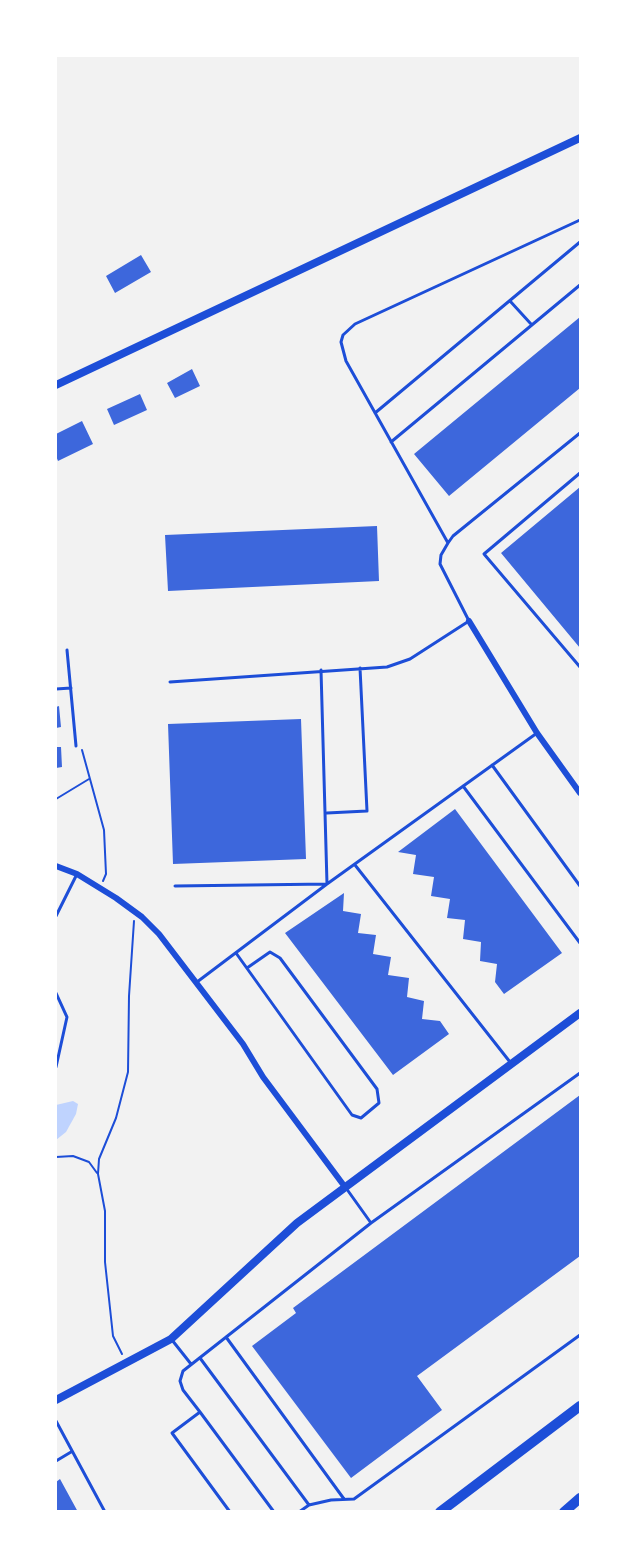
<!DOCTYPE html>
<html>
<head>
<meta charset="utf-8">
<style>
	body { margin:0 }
	#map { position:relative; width:636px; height:1567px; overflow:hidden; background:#f2f2f2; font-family:Overpass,sans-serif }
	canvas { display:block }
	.frame { position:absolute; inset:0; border:57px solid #fff; pointer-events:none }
</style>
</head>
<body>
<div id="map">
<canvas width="636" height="1567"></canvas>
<div class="frame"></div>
</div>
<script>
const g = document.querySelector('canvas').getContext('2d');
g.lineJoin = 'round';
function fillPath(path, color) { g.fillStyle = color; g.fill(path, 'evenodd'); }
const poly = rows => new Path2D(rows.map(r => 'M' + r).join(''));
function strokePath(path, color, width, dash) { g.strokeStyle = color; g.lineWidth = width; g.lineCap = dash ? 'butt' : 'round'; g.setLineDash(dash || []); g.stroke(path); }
const water = poly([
	[73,1101,78,1104,76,1114,66,1132,56,1140,56,1105]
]);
const building = poly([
	[141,255,151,272,115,293,106,276],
	[580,317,580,388,449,496,414,454],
	[192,369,200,386,175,398,167,383],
	[140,394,147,410,114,425,107,409],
	[82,421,93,444,58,461,56,456,56,434],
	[580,487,580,648,501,553],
	[377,526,379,581,168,591,165,535],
	[59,706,61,727,56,728,56,707],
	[301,719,306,859,173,864,168,724],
	[56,747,61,747,62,767,56,768],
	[455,809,562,953,504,994,495,982,497,964,480,961,481,942,463,939,465,920,447,918,450,899,431,896,434,877,413,874,416,855,398,852],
	[344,893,343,911,361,914,358,933,376,935,373,954,391,957,388,975,409,978,407,997,424,1001,422,1019,440,1021,449,1034,393,1075,285,933],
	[580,1095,580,1256,417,1376,442,1410,351,1478,252,1346,296,1313,293,1308],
	[60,1479,78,1512,56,1512,56,1482]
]);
const path = poly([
	[82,750,104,830,106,874,103,881],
	[56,799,89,779],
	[56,1157,73,1156,89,1162,97,1173],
	[122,1354,113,1336,105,1262,105,1211,98,1174,99,1159,116,1118,128,1072,129,996,134,921]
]);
const service = poly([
	[510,301,531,324],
	[375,413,580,242],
	[391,442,580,285],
	[580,473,484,554,580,667],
	[448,543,346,361,341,342,343,335,355,324,580,220],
	[67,650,76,746],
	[170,682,387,667,410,659,469,621,440,564,441,555,448,543,453,536,580,433],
	[56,689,71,688],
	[492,765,580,886],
	[463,786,580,943],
	[327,813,367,811,360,668],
	[355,865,510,1062],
	[175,886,327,884,321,670],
	[56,916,77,874],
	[236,953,352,1115,361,1118,379,1103,377,1089,280,958,270,952,247,968],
	[197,982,327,884,537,733],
	[56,993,67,1017,56,1067],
	[346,1188,371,1223],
	[226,1337,344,1499],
	[172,1340,191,1364],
	[200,1358,309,1505],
	[200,1412,274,1512],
	[56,1421,105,1512],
	[56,1461,71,1452],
	[230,1512,172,1433,200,1412,183,1390,180,1381,183,1371,371,1223,580,1073],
	[299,1512,309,1505,331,1500,354,1499,580,1335]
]);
const minor = poly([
	[469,621,537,733,580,793],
	[56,866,77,874,116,898,142,917,159,934,243,1044,263,1077,345,1187]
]);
const secondary = poly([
	[56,385,580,138],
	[56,1400,171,1339,297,1223,580,1013]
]);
const motorway = poly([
	[440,1512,580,1406],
	[564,1512,580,1498]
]);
fillPath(water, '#bfd3fe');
fillPath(building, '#3d67dc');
strokePath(path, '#1d4ed8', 2);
strokePath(service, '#1d4ed8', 3);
strokePath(minor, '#1d4ed8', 6);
strokePath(secondary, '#1d4ed8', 8);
strokePath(motorway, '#1d4ed8', 10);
</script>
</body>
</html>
